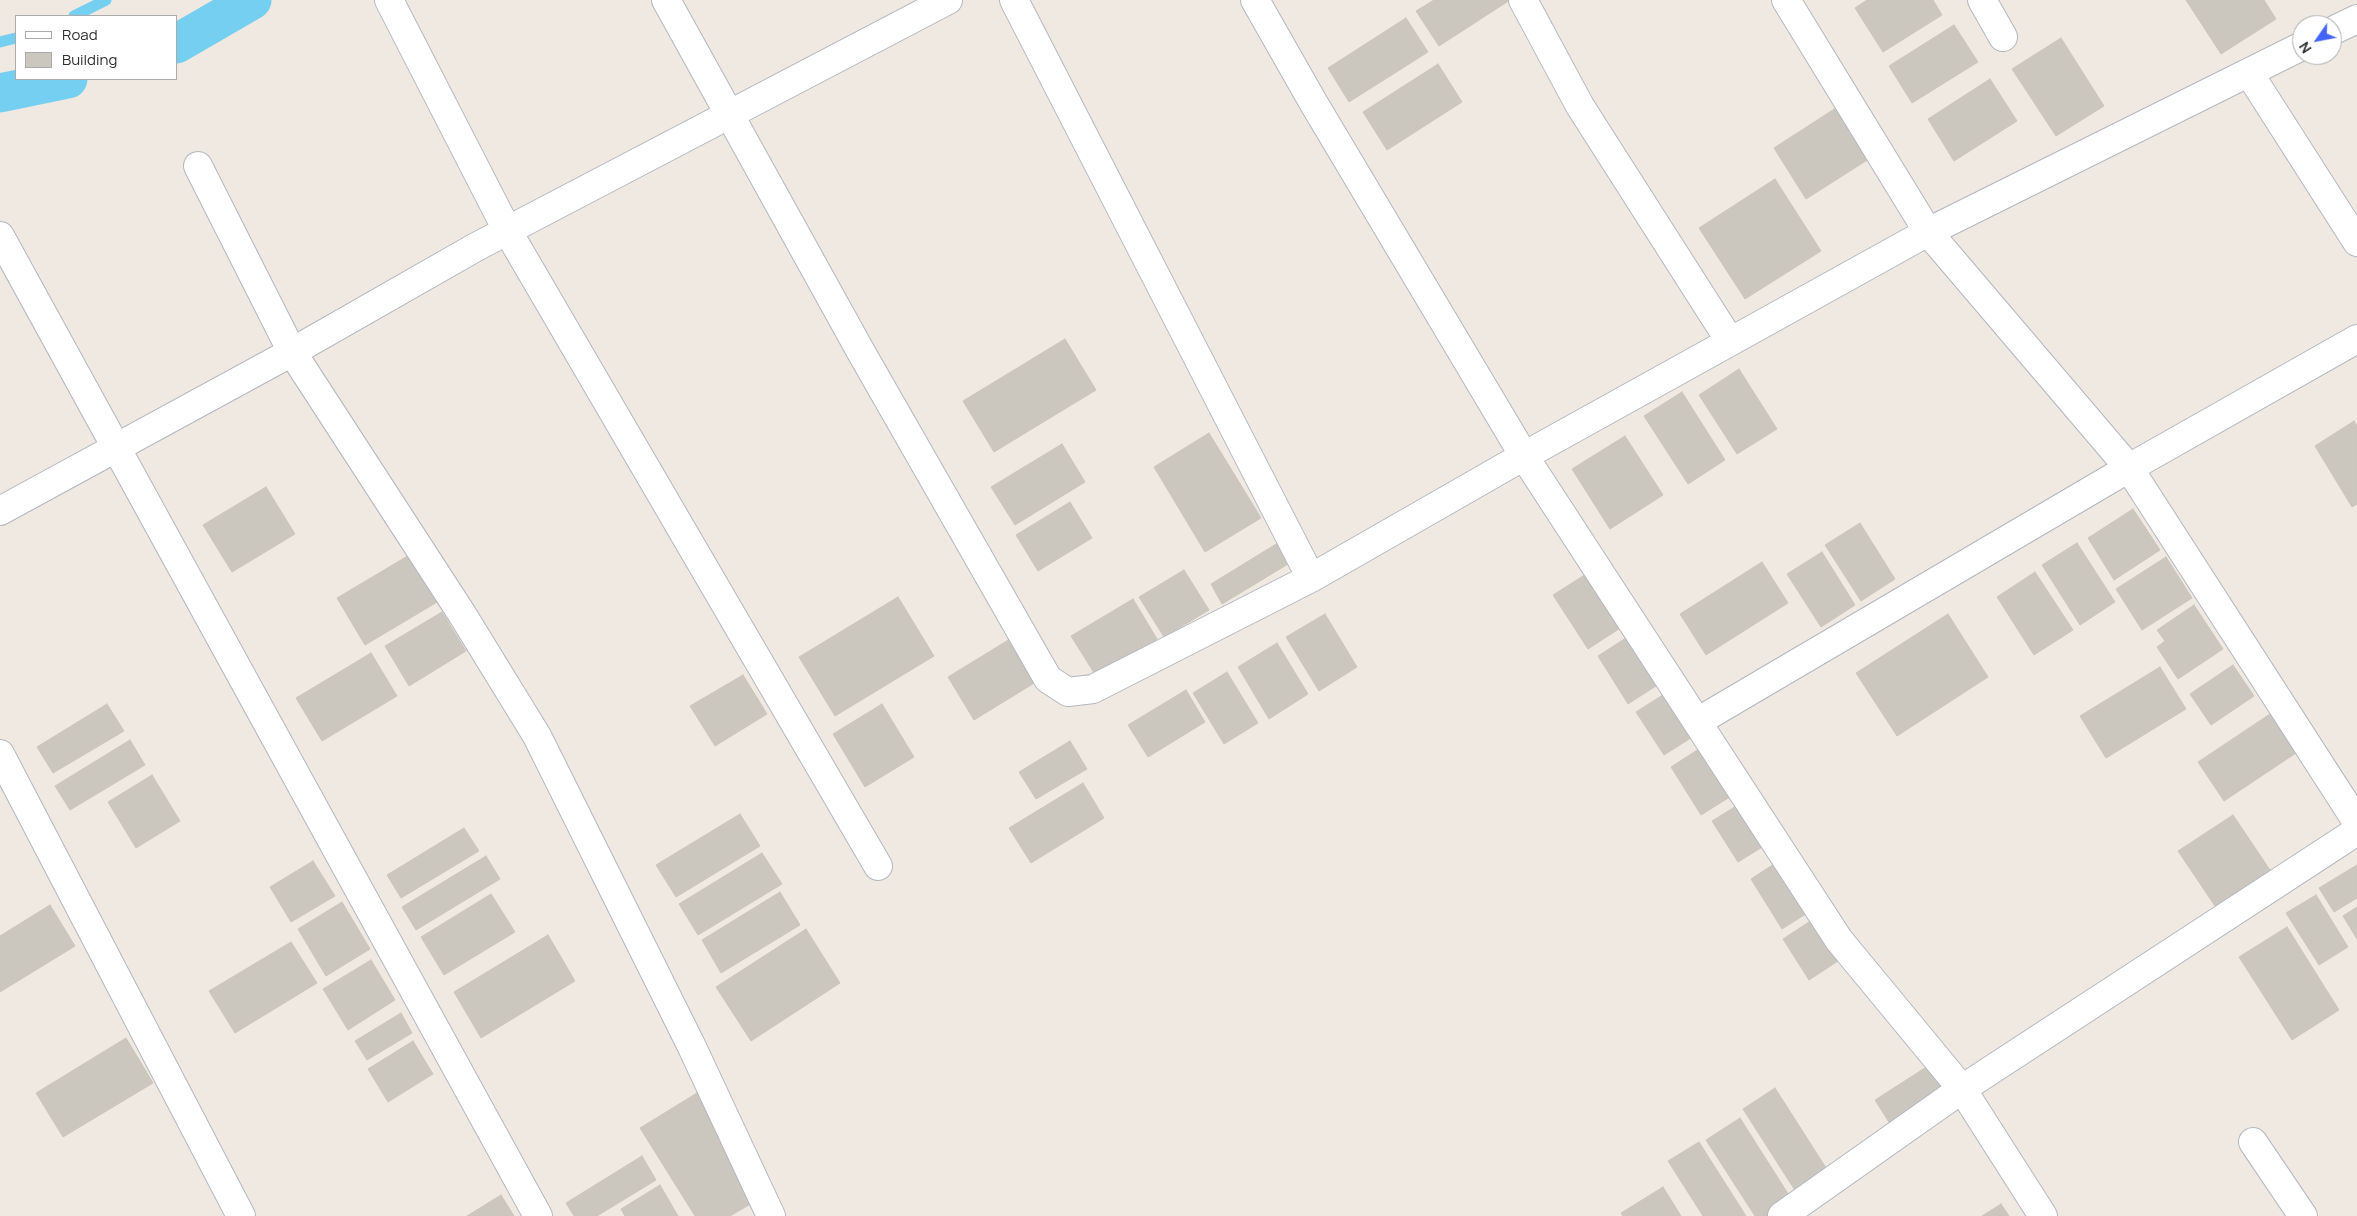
<!DOCTYPE html>
<html>
<head>
<meta charset="utf-8">
<style>
	body { margin:0 }
	#map { position:relative; width:2357px; height:1216px; overflow:hidden; background:#efe9e1; font-family:Manrope,sans-serif }
	canvas { display:block }
	.legend { position:absolute; left:15px; top:15px; width:162px; height:65px; box-sizing:border-box; background:#fff; border:1px solid #ababab; margin:0; padding:6px 9px; list-style:none; font-size:15px; color:#2e2e2e }
	.legend li { display:flex; align-items:center; gap:10px; height:25px }
	.legend b { width:25px; border:1px solid #ababab }
	.north { position:absolute; left:2292px; top:15px; width:50px; height:50px; box-sizing:border-box; background:#fff; border:1px solid #ababab; border-radius:50%; rotate:237deg; font-size:14px; font-weight:700; line-height:20px; text-align:center; color:#2e2e2e }
	.north::after { content:''; display:block; margin:auto; width:18px; height:22px; background:#4264fb; clip-path:polygon(50% 0,100% 100%,50% 72%,0 100%) }
</style>
</head>
<body>
<div id="map">
<canvas width="2357" height="1216"></canvas>
<ul class="legend">
<li><b style="height:6px;background:#fff"></b>Road</li>
<li><b style="height:14px;background:#cbc7bf"></b>Building</li>
</ul>
<div class="north">N</div>
</div>
<script>
const g = document.querySelector('canvas').getContext('2d');
g.lineJoin = 'round';
const poly = rows => new Path2D(rows.map(r => 'M' + r).join(''));
function strokePath(path, color, width, dash) { g.strokeStyle = color; g.lineWidth = width; g.lineCap = dash ? 'butt' : 'round'; g.setLineDash(dash || []); g.stroke(path); }
function fillPath(path, color) { g.fillStyle = color; g.fill(path, 'evenodd'); }
const stream = poly([
	[74,16,106,0],
	[0,42,16,38]
]);
const canal = poly([
	[176,44,252,0],
	[0,93,68,79]
]);
const building = poly([
	[1434,0,1510,0,1439,46,1416,11,1434,0],
	[1867,0,1933,0,1942,15,1883,52,1855,8,1867,0],
	[2186,0,2264,0,2276,19,2221,54,2186,0],
	[1406,18,1428,52,1349,102,1328,68,1406,18],
	[1954,25,1978,62,1912,103,1889,66,1954,25],
	[2061,38,2104,106,2056,136,2012,69,2061,38],
	[1438,64,1462,102,1387,150,1363,112,1438,64],
	[1990,79,2017,121,1954,161,1928,119,1990,79],
	[1839,106,1872,157,1806,199,1774,148,1839,106],
	[1775,179,1821,251,1745,299,1699,228,1775,179],
	[1065,339,1096,390,994,452,963,401,1065,339],
	[1739,369,1777,429,1737,454,1699,395,1739,369],
	[1682,392,1725,460,1688,484,1644,416,1682,392],
	[2354,421,2357,426,2357,504,2352,507,2315,446,2354,421],
	[1209,433,1261,518,1205,552,1154,467,1209,433],
	[1625,436,1663,495,1610,529,1572,469,1625,436],
	[1062,444,1085,482,1015,525,991,487,1062,444],
	[266,487,295,534,232,572,203,525,266,487],
	[1070,502,1092,538,1038,571,1016,535,1070,502],
	[2133,509,2160,550,2114,580,2088,538,2133,509],
	[1860,523,1895,579,1861,601,1825,545,1860,523],
	[1286,538,1298,558,1222,604,1211,584,1286,538],
	[2077,543,2115,602,2080,625,2042,565,2077,543],
	[1822,552,1855,605,1821,627,1787,574,1822,552],
	[411,554,439,601,365,645,337,598,411,554],
	[2166,557,2192,598,2142,630,2116,589,2166,557],
	[1762,562,1788,603,1706,655,1680,614,1762,562],
	[1184,570,1209,610,1164,637,1139,597,1184,570],
	[1591,571,1625,625,1588,649,1553,595,1591,571],
	[2035,572,2073,630,2034,655,1997,597,2035,572],
	[898,597,934,656,835,716,799,657,898,597],
	[1133,599,1157,639,1096,676,1071,636,1133,599],
	[2194,605,2223,649,2178,679,2157,647,2165,641,2157,630,2194,605],
	[442,612,466,651,409,686,385,646,442,612],
	[1325,614,1357,667,1319,691,1286,637,1325,614],
	[1948,614,1988,677,1897,736,1856,673,1948,614],
	[1629,636,1659,684,1628,704,1598,656,1629,636],
	[1010,639,1036,682,974,720,948,677,1010,639],
	[1277,643,1308,694,1269,719,1238,667,1277,643],
	[371,653,397,696,322,741,296,698,371,653],
	[2233,665,2254,696,2211,725,2190,694,2233,665],
	[2160,667,2186,709,2106,758,2080,716,2160,667],
	[1227,672,1258,723,1224,744,1193,693,1227,672],
	[743,675,767,714,715,746,690,706,743,675],
	[1186,690,1205,722,1148,757,1128,725,1186,690],
	[1666,693,1694,736,1664,755,1636,712,1666,693],
	[107,704,124,731,53,773,37,747,107,704],
	[882,704,914,757,865,787,833,734,882,704],
	[2276,710,2302,749,2224,801,2198,762,2276,710],
	[130,740,145,765,70,810,55,786,130,740],
	[1070,741,1087,769,1036,799,1019,772,1070,741],
	[1702,747,1733,795,1701,815,1671,767,1702,747],
	[152,775,180,821,136,848,108,802,152,775],
	[1083,783,1104,818,1031,863,1009,828,1083,783],
	[1743,802,1769,843,1738,862,1712,821,1743,802],
	[740,814,760,846,676,897,656,865,740,814],
	[2233,815,2270,870,2215,906,2178,851,2233,815],
	[464,828,479,851,401,898,387,875,464,828],
	[762,853,782,884,698,935,679,904,762,853],
	[486,856,500,879,416,930,402,907,486,856],
	[1780,860,1812,910,1782,929,1751,879,1780,860],
	[313,861,335,896,291,922,270,887,313,861],
	[2357,865,2357,898,2334,912,2319,888,2357,865],
	[780,892,800,925,721,973,702,940,780,892],
	[491,894,515,932,444,975,421,937,491,894],
	[2316,895,2348,947,2319,965,2286,913,2316,895],
	[342,902,370,949,326,976,298,929,342,902],
	[50,905,75,946,0,992,0,936,50,905],
	[2357,907,2357,939,2343,916,2357,907],
	[1815,918,1841,959,1809,980,1783,939,1815,918],
	[2287,927,2339,1010,2292,1040,2239,957,2287,927],
	[806,929,840,983,751,1041,716,987,806,929],
	[548,935,575,981,481,1038,454,992,548,935],
	[291,942,317,983,235,1033,209,991,291,942],
	[371,960,395,1000,348,1030,323,989,371,960],
	[401,1013,412,1033,367,1060,355,1041,401,1013],
	[126,1038,153,1083,63,1137,36,1093,126,1038],
	[413,1041,433,1074,388,1102,368,1069,413,1041],
	[1928,1066,1946,1093,1892,1127,1875,1100,1928,1066],
	[1775,1088,1828,1171,1796,1192,1743,1109,1775,1088],
	[697,1093,761,1198,730,1216,695,1216,640,1128,697,1093],
	[1740,1118,1792,1200,1767,1216,1755,1216,1706,1140,1740,1118],
	[1699,1142,1746,1216,1703,1216,1668,1161,1699,1142],
	[642,1156,656,1180,597,1216,574,1216,566,1203,642,1156],
	[660,1185,678,1216,625,1216,621,1209,660,1185],
	[1663,1187,1681,1216,1623,1216,1621,1213,1663,1187],
	[501,1195,514,1216,467,1216,501,1195],
	[2001,1204,2009,1216,1982,1216,2001,1204]
]);
const minor = poly([
	[389,0,507,230,878,866],
	[666,0,861,352,1048,679,1068,692,1093,689,1311,578],
	[1014,0,1311,578,1524,456,1928,232,2302,46],
	[1255,0,1313,102,1524,456,1839,940,1962,1089,2043,1216],
	[1523,0,1580,106,1730,341],
	[1786,0,1928,232,2129,468,2357,339],
	[1982,0,2003,37],
	[2332,31,2357,19],
	[2249,73,2357,242],
	[198,166,292,352,462,614,537,736,691,1045,771,1216],
	[0,236,538,1216],
	[1697,722,2129,468,2357,822],
	[0,754,241,1216],
	[2253,1142,2303,1216],
	[1782,1216,1962,1089,2357,831]
]);
const tertiary = poly([
	[0,511,292,352,476,247,948,0]
]);
strokePath(stream, '#75cff0', 11);
strokePath(canal, '#75cff0', 39);
fillPath(building, '#cbc7bf');
strokePath(building, '#cbc5ba', 1);
strokePath(minor, '#b4b7c1', 30);
strokePath(tertiary, '#b4b7c1', 30);
strokePath(minor, '#fff', 28);
strokePath(tertiary, '#fff', 28);
</script>
</body>
</html>
